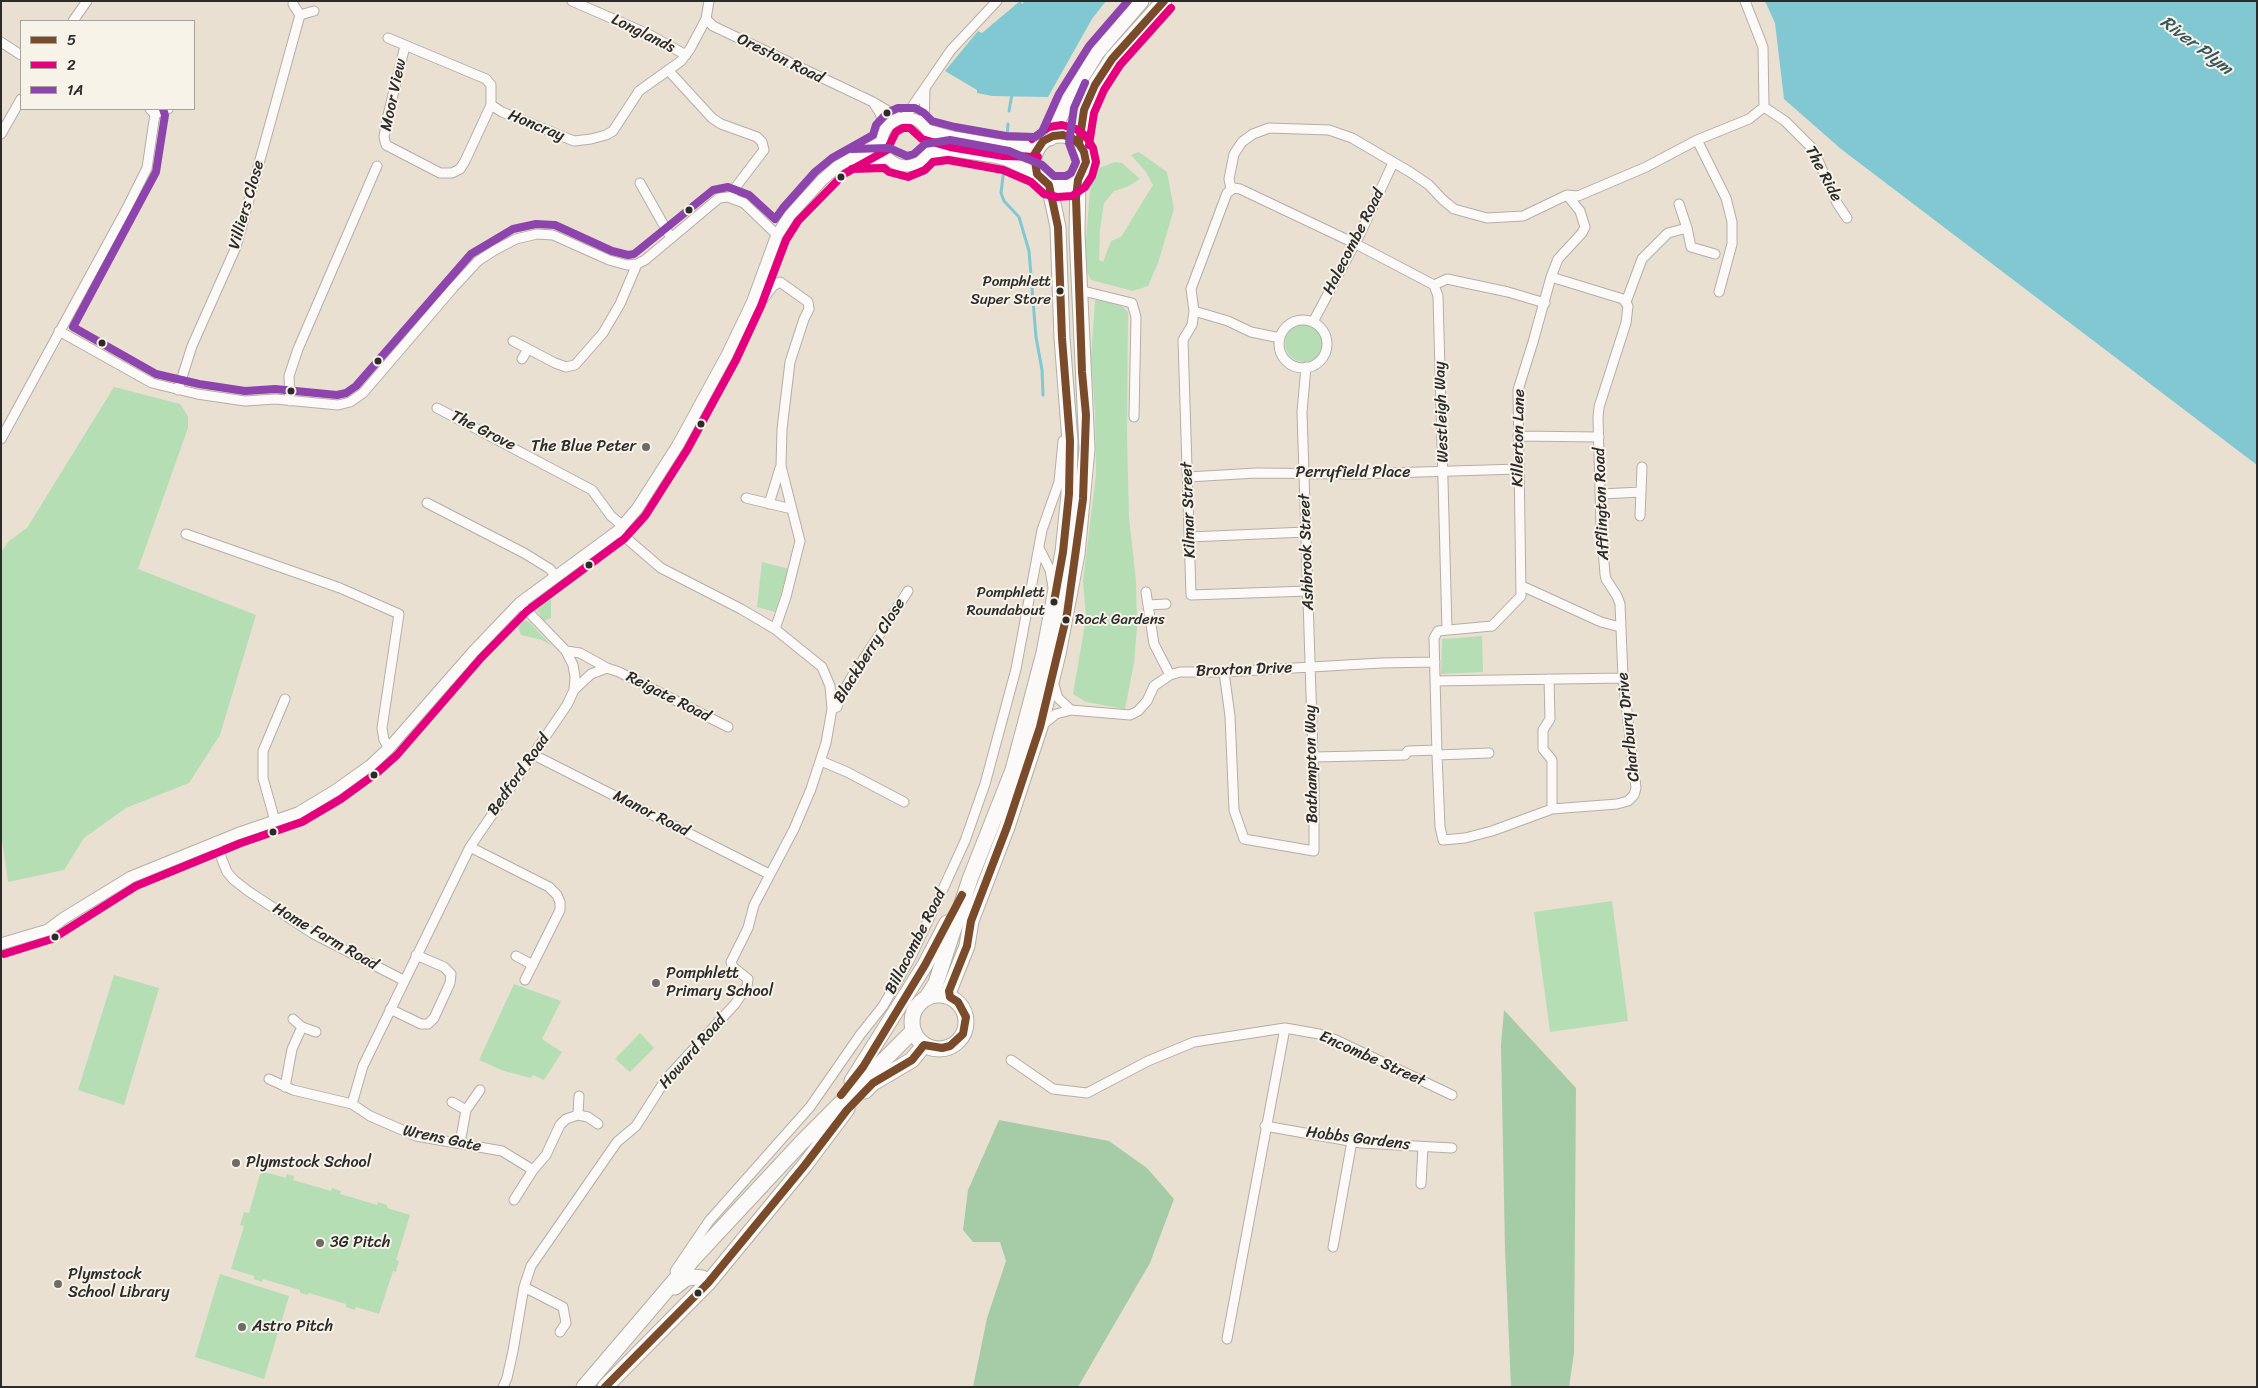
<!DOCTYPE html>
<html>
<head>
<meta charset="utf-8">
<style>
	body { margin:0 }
	#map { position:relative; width:2258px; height:1388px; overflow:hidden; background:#e9e0d2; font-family:Sriracha,sans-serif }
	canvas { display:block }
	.frame { position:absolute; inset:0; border:2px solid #2b2b2b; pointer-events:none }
	.legend { position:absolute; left:20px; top:20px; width:175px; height:90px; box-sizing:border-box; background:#f7f3e8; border:1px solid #a5a39c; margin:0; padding:6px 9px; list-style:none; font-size:15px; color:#2b2b2b }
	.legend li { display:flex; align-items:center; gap:10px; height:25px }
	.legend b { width:25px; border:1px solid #a5a39c }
</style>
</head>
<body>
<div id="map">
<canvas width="2258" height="1388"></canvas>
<div class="frame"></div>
<ul class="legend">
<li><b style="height:6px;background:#7a4b2a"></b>5</li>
<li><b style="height:6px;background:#e5007d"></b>2</li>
<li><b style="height:6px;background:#8e44ad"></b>1A</li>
</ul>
</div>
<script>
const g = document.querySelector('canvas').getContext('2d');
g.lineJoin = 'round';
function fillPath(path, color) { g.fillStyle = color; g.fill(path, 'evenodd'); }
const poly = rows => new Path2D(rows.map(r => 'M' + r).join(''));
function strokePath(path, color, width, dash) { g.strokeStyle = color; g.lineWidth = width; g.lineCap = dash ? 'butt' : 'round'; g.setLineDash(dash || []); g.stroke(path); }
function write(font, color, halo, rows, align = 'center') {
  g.font = font + ' Sriracha,sans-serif'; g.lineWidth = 4; g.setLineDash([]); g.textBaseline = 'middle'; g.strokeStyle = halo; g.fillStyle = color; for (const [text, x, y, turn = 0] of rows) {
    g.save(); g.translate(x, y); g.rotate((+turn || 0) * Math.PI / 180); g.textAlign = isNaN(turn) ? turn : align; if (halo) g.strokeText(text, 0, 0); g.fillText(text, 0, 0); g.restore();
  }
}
const green = poly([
	[1139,152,1167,172,1174,209,1158,263,1148,286,1133,291,1091,280,1084,266,1090,189,1099,168,1115,162,1122,163,1140,179,1127,187,1114,191,1104,203,1100,229,1099,260,1103,262,1111,241,1121,237,1153,185,1146,172,1131,155],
	[1095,300,1107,301,1123,307,1128,312,1127,437,1129,517,1136,581,1137,627,1134,663,1125,709,1086,702,1073,694,1086,618,1083,581,1096,474,1095,412,1091,358],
	'1285 343a19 19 0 1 1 38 0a19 19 0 1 1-38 0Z',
	[114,387,180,404,188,416,188,428,138,569,256,615,220,735,189,783,126,808,84,838,64,870,8,882,1,832,1,552,9,541,27,528],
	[762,562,789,569,775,612,757,607],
	[567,575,554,592,551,600,551,618,544,621,537,610,539,598,543,593],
	[519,619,529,622,552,646,542,640,521,635,516,621],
	[1482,636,1483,672,1441,674,1442,639],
	[1612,901,1628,1021,1550,1032,1534,912],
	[114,975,159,988,124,1105,78,1090],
	[514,984,561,1001,542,1039,562,1052,544,1080,533,1075,531,1078,504,1071,479,1060],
	[640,1033,654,1048,630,1072,615,1059],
	[261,1171,286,1178,287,1174,294,1176,293,1180,331,1191,332,1188,341,1191,340,1194,377,1205,378,1202,387,1205,387,1208,410,1215,396,1260,399,1261,396,1272,393,1271,379,1314,356,1307,355,1310,346,1307,346,1304,309,1293,308,1295,300,1293,300,1290,263,1279,262,1282,254,1279,254,1276,231,1269,244,1226,240,1225,244,1212,249,1213],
	[220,1274,289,1296,264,1379,195,1357]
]);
const forest = poly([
	[1504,1010,1576,1088,1574,1353,1569,1387,1511,1387,1505,1250,1501,1045],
	[999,1120,1109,1141,1147,1168,1174,1199,1150,1263,1078,1387,973,1387,987,1318,1006,1261,1000,1242,973,1242,963,1230,968,1190]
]);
const water = poly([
	[1020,1,1022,4,1025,1,1106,1,1092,19,1048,97,992,96,977,93,977,90,945,71,978,31,982,33],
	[1765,1,2257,1,2257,465,1841,149,1784,99,1775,23]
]);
const stream = poly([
	[1009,111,1012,94],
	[1007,137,1008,124],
	[1004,168,1001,193,1004,201,1019,217,1029,251,1036,337,1042,370,1043,395]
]);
const minor = poly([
	[572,1,650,35,686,55],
	[709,1,706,19,713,26,873,102,900,118],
	[1745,1,1763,47,1764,107],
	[293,4,300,15,314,11],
	[73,21,87,1],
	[388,38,486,79,491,85,491,105,465,161,460,169,452,173,440,173,386,145,384,137,387,119,405,46],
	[1,42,21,55],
	[668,70,712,118,721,124,757,137,762,142,764,150,735,188,732,198],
	[873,102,880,113,885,130],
	[491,105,502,112,574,141,591,139,606,135,613,131,639,91,681,61,690,49,706,19],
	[1764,107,1785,121,1813,149,1837,203,1847,218],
	[155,114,168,109],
	[905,117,951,50,997,1],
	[924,125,925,89],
	[1,134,21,99],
	[1697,140,1726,198,1732,222,1732,244,1719,292],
	[640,183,671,238],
	[1231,189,1229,179,1234,154,1242,142,1253,134,1269,128,1329,130,1352,138,1410,172,1429,185,1442,199,1454,209,1487,218,1523,216,1567,195,1578,196,1646,167,1697,140,1749,119,1764,107],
	[1687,228,1691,247,1715,254],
	[1551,277,1623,299,1628,306,1626,323,1599,407,1598,418,1601,526,1605,574,1606,579,1617,596,1620,604,1623,678,1636,788,1634,795,1628,801,1617,804,1552,809,1492,831,1465,838,1443,840,1440,827,1437,755,1434,638,1438,631,1492,626,1521,596,1518,390,1533,342,1551,277,1558,259,1582,233,1585,227,1580,211,1567,195],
	[1434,285,1447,279,1508,292,1545,303],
	[1079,290,1132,303,1136,317,1134,417],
	[1626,302,1642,259,1668,233,1687,228,1679,204],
	[752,303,758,306,773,286,780,282,808,302,809,309,804,319,790,362,782,429,781,466,800,541,786,597,775,629],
	[1194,311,1228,321,1251,332,1280,338],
	'1279 344a24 24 0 1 1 48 0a24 24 0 1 1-48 0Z',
	[1313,322,1360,234,1393,163],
	[59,331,152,383,197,394,245,401,275,399,338,405,350,402,363,393,453,288,478,261,495,250,516,239,537,234,553,235,609,260,627,265,637,264,645,260,719,198,728,197,744,203,777,235],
	[513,341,555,363,566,367,575,365,603,333,620,304,637,264],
	[522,359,528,349],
	[178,390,192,346,236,247,300,15],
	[290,401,289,376,298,349,377,166],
	[437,408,592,490,611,516,623,526],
	[1518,436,1599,437],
	[1,439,126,210,147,168,155,114,150,109],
	[1188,477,1256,473,1356,474,1518,469],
	[1601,494,1641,492],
	[746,498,792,509],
	[427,503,524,553,550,569,556,577],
	[769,504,780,468],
	[1640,516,1642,467],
	[186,534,340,588,399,614,382,728,384,740,389,748],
	[1189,537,1306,532],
	[1039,548,1050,570,1053,587],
	[1522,586,1601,622,1620,627],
	[1308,591,1191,595,1183,340,1192,325,1194,311,1191,289,1227,193,1234,188,1240,189,1354,243,1434,285,1438,296,1447,629],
	[1146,592,1154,644,1170,675],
	[1148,605,1166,604],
	[566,651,580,653,607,668],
	[1224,672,1230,716,1234,810,1244,839,1314,851,1314,787,1302,412,1306,367],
	[1549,679,1550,719,1543,730,1543,749,1552,760,1552,809],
	[1435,681,1623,678],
	[1053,682,1058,698,1071,710],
	[574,690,591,674,607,668,619,672,728,727],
	[832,709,837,707,840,698,851,678,908,591],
	[1040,727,1056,714,1071,710,1130,715,1138,711,1147,701,1154,686,1170,675,1180,672,1224,672,1381,663,1435,662],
	[534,755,769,874],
	[1437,755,1489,753],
	[1313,757,1405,755,1408,751,1437,750],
	[821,761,847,772,904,802],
	[275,821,263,778,263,751,285,699],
	[215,842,227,872,234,880,248,891,312,933,403,980],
	[470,847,549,887,557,895,560,902,560,910,525,980],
	[516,956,533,965],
	[390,1009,421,1024,428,1024,434,1018,450,983,451,974,444,967,416,955],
	[293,1019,302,1027,316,1032],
	[1011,1060,1053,1089,1087,1093,1148,1061,1194,1042,1285,1028,1319,1034,1336,1040,1452,1095],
	[269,1079,293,1090,352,1104,370,1116,416,1136,502,1151,533,1170],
	[285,1087,292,1049,302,1027],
	[452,1102,466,1110],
	[352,1104,363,1066,470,847,567,705,574,690,575,677,573,665,566,651,520,603],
	[578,1115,579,1096],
	[1265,1126,1361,1143,1452,1148],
	[460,1143,466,1110,480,1090],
	[1421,1184,1423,1147],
	[514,1200,533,1170,546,1155,560,1125,566,1119,578,1115,588,1117,598,1124],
	[1333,1247,1352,1141],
	[675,1271,709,1221,810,1107,860,1035,883,1006,910,959,943,889,965,841,985,784,1016,669,1042,530,1059,482,1063,441],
	[524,1287,563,1307,566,1323,560,1332],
	[1227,1339,1285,1028],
	[503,1387,507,1378,513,1351,524,1287,531,1266,617,1142,636,1126,666,1079,735,1004,747,986,748,979,733,967,731,962,748,928,754,905,794,829,811,789,826,743,832,709,830,686,822,667,775,629,741,609,661,568,618,531]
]);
const tertiary = poly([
	'882 142a24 24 0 1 1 48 0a24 24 0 1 1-48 0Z',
	[927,130,953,137,1005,146,1038,147],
	[928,153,948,150,994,157,1006,160,1037,174],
	[854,159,887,158],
	[1,944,48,930,64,918,131,877,237,834,298,813,336,790,371,765,389,748,474,651,520,603,618,531,637,509,678,445,727,355,752,303,777,235,790,215,822,180,838,166,881,142]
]);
const primary = poly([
	'1034 161a26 26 0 1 1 52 0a26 26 0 1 1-52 0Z',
	[1050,138,1068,99,1097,52,1141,1],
	[1079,144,1084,110,1095,85,1112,59,1164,1],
	'912 1022a27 27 0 1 1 54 0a27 27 0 1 1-54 0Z',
	[927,997,936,983,970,879,1013,770,1044,653,1063,552,1069,494,1070,441,1062,338,1058,227,1049,185],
	[950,997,949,991,967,946,971,921,1007,827,1040,727,1058,654,1077,554,1087,449,1077,234,1078,180],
	[852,1081,925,965,947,923],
	[865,1091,873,1083,912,1060,924,1045],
	[675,1287,685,1279,692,1277,702,1278,708,1283],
	[584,1387,694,1258,802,1142,913,1031],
	[605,1387,708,1283,805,1165,847,1109]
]);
const bus1 = poly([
	[1079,144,1084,110,1095,85,1112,59,1164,1],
	[841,1095,863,1067,925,965,962,895],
	[605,1387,708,1283,805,1165,847,1110,873,1083,912,1060,924,1045,942,1048,950,1046,963,1034,966,1017,958,1002,950,997,949,991,967,946,971,921,1007,827,1040,727,1067,614,1083,499,1086,415,1082,372,1076,198,1078,180,1086,162,1084,152,1079,144,1072,138,1063,135,1053,136,1043,141,1034,155,1037,174,1049,185,1058,227,1062,338,1070,441,1069,494,1063,552,1054,602]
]);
const bus2 = poly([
	[1089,145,1094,113,1104,90,1120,65,1171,8],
	[852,169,884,168,889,172,908,177,925,170,933,162,948,160,1003,170,1031,182,1044,194,1057,197,1072,196,1085,187,1092,176,1096,162,1093,148,1086,136,1076,129,1062,125,1049,127,1032,139],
	[4,954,52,939,136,886,241,843,302,822,341,799,378,772,397,755,481,658,527,611,624,539,645,516,687,450,736,360,761,306,786,240,798,221,844,174,887,150,896,132,903,128,910,128,922,139,950,147,1003,156,1038,157]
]);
const bus3 = poly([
	[163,109,165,115,156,172,73,327,156,374,199,384,245,391,275,389,337,395,346,393,356,386,471,254,513,229,536,224,555,225,612,251,628,255,634,254,713,190,728,187,749,195,775,219,783,208,815,172,832,158,873,135,876,125,887,113,898,108,915,108,924,113,932,121,955,127,1006,136,1035,137,1042,132,1059,94,1089,46,1128,1],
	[852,149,889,148,907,156,914,154,925,144,950,140,1009,151,1042,165,1054,176,1066,176,1071,173,1076,162,1069,143,1074,108,1085,83]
]);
const markers = [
	[887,113,4.5,"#2b2b2b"],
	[841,177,4.5,"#2b2b2b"],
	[689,210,4.5,"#2b2b2b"],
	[1060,291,4.5,"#2b2b2b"],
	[102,343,4.5,"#2b2b2b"],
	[378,361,4.5,"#2b2b2b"],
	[291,391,4.5,"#2b2b2b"],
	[701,424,4.5,"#2b2b2b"],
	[646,447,5,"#6e6a65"],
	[589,565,4.5,"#2b2b2b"],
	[1054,602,4.5,"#2b2b2b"],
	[1066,620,4.5,"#2b2b2b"],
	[374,775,4.5,"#2b2b2b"],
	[273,832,4.5,"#2b2b2b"],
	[55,937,4.5,"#2b2b2b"],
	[656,983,5,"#6e6a65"],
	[236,1163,5,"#6e6a65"],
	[320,1243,5,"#6e6a65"],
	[58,1284,5,"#6e6a65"],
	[698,1293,4.5,"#2b2b2b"],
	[242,1327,5,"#6e6a65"]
];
const busNames = [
	["Pomphlett",1051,282],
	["Super Store",1051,300],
	["Pomphlett",1045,593],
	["Roundabout",1045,611],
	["Rock Gardens",1075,620,"left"]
];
const streetNames = [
	["Longlands",643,34,26],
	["Oreston Road",780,59,26],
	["Moor View",394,95,-78],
	["Honcray",536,126,22],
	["The Ride",1823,174,62],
	["Villiers Close",247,205,-74],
	["Halecombe Road",1354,242,-63],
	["Westleigh Way",1442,412,-92],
	["The Grove",483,431,27],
	["Killerton Lane",1519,438,-89],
	["Perryfield Place",1353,473],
	["Afflington Road",1602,504,-92],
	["Kilmar Street",1189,510,-92],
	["Ashbrook Street",1307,552,-92],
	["Blackberry Close",870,651,-58],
	["Broxton Drive",1244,670,-2],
	["Reigate Road",668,697,27],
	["Charlbury Drive",1629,727,-96],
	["Bathampton Way",1312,764,-91],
	["Bedford Road",519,775,-55],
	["Manor Road",651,814,27],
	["Home Farm Road",325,937,30],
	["Billacombe Road",916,942,-63],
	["Howard Road",693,1052,-49],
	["Encombe Street",1372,1059,24],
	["Wrens Gate",442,1139,12],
	["Hobbs Gardens",1358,1139,7]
];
const poiNames = [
	["The Blue Peter",636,447,"right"],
	["Pomphlett",666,974],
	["Primary School",666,992],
	["Plymstock School",246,1163],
	["3G Pitch",330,1243],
	["Plymstock",68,1275],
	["School Library",68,1293],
	["Astro Pitch",252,1327]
];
const waterNames = [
	["River Plym",2196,46,37]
];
fillPath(green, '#b5deb4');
fillPath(forest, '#a6cca7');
fillPath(water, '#81c8d3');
strokePath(stream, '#81c8d3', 3);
strokePath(minor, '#b4aea5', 11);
strokePath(tertiary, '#b4aea5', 13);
strokePath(primary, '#b4aea5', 17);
strokePath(minor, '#fcfaf8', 9);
strokePath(tertiary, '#fcfaf8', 11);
strokePath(primary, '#fcfaf8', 15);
strokePath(bus1, '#7a4b2a', 8);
strokePath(bus2, '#e5007d', 8);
strokePath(bus3, '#8e44ad', 8);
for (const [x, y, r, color] of markers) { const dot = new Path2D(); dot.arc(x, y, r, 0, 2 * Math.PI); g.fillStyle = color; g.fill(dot); strokePath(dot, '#f7f3e8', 2); }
write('15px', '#2b2b2b', '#f7f3e8', busNames, 'right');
write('16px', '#2b2b2b', '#f7f3e8', streetNames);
write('16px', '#2b2b2b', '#f7f3e8', poiNames, 'left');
write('italic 18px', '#38575d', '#f7f3e8', waterNames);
</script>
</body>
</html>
